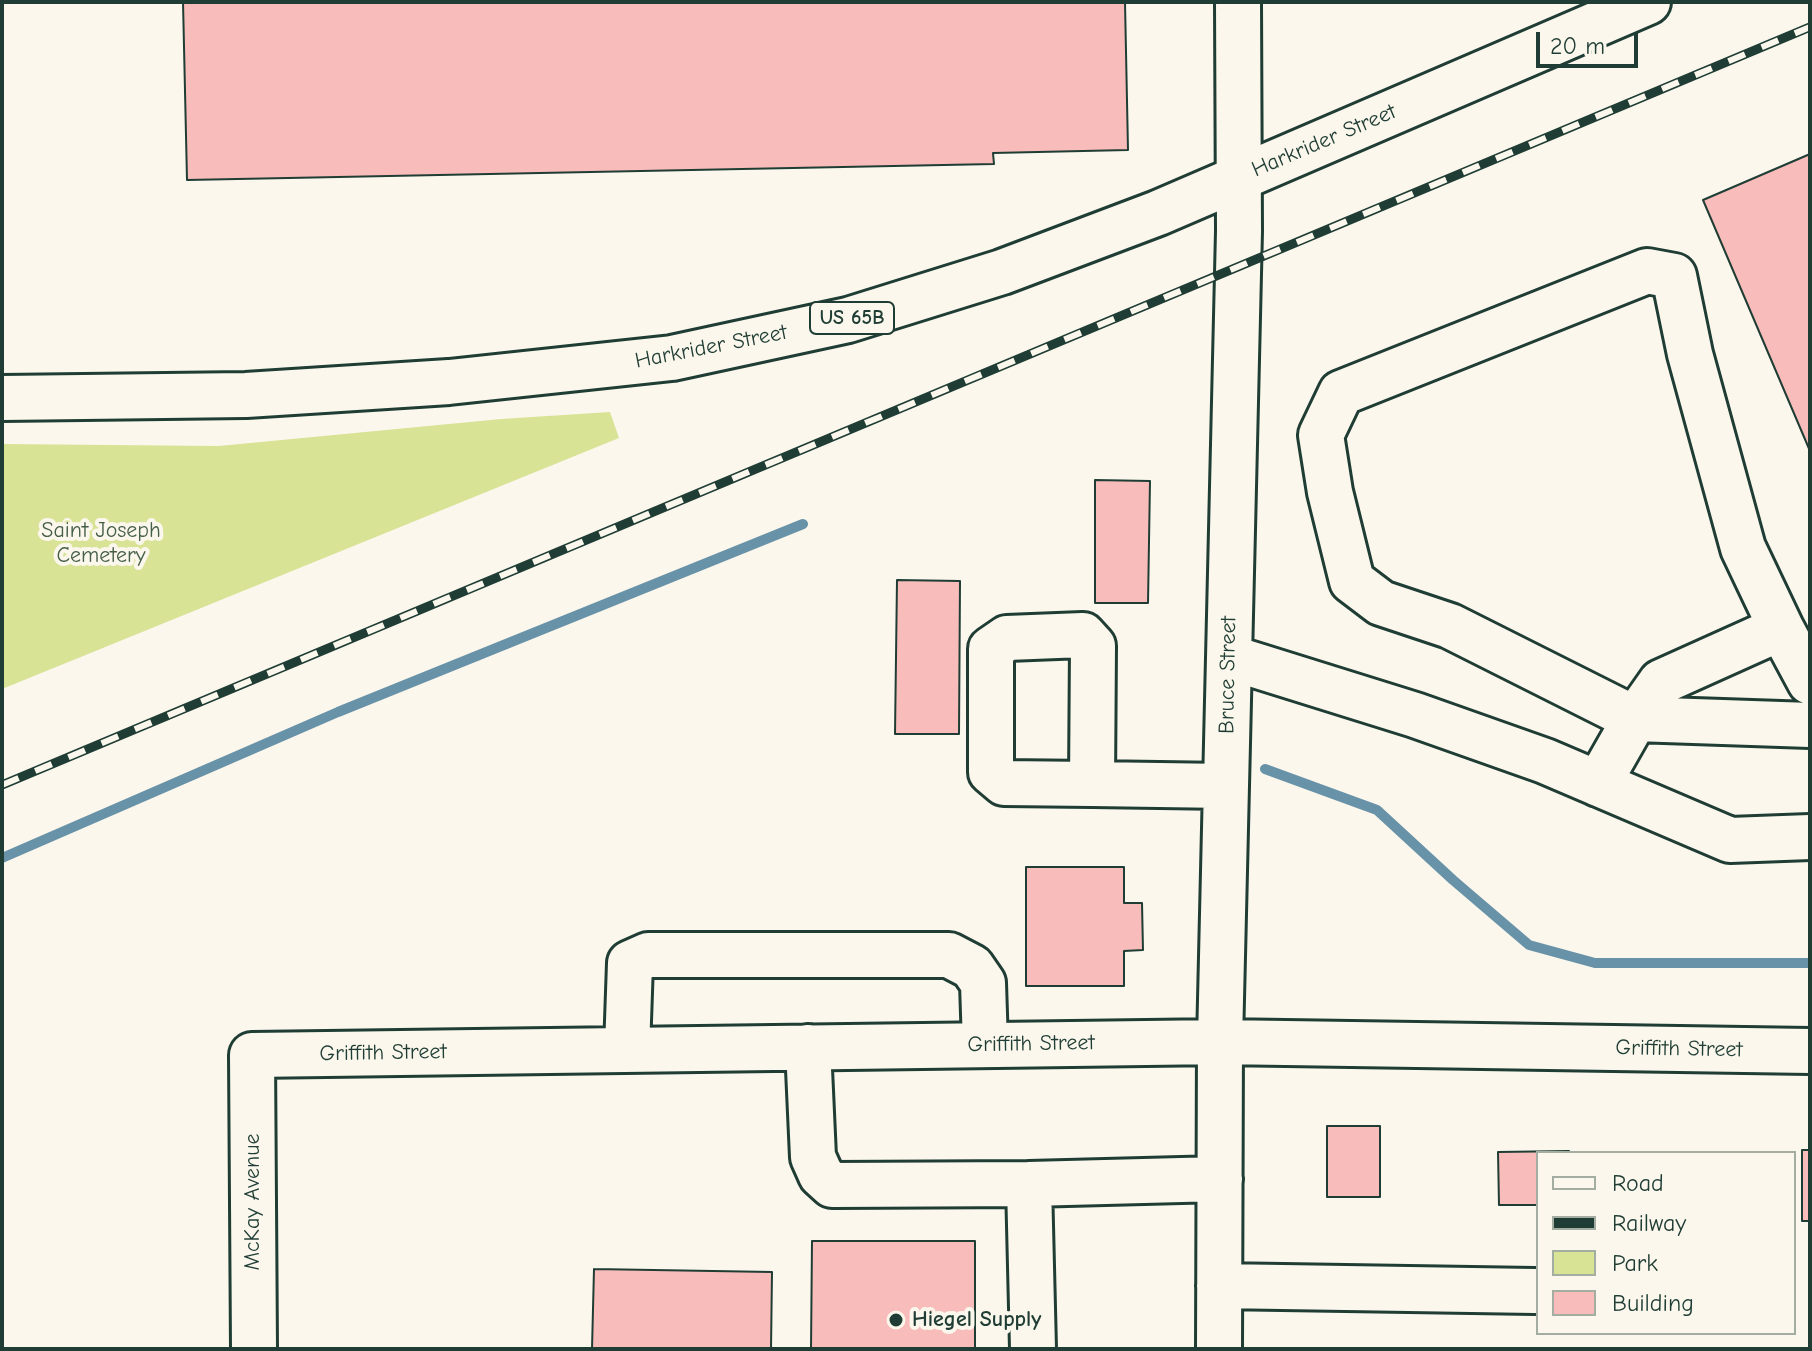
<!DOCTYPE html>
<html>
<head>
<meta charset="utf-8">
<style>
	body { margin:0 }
	#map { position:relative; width:1812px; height:1351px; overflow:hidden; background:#fbf7ec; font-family:"Comic Neue",sans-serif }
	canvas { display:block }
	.frame { position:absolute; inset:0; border:4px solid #1f3d34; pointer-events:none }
	.legend { position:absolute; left:1536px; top:1151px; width:260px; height:184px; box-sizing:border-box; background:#fbf7ec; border:2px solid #a3ada2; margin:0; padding:10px 14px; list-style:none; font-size:24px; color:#1f3d34 }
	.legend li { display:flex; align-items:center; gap:16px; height:40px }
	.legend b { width:40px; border:2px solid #a3ada2 }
	.scale { position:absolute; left:1536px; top:32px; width:102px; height:36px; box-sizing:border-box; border:4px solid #1f3d34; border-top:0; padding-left:10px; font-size:24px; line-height:28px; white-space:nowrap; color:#1f3d34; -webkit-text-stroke:6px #fbf7ec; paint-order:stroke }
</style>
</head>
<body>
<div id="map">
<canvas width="1812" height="1351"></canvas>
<div class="frame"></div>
<ul class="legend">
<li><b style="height:10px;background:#fbf7ec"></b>Road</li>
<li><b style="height:10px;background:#1f3d34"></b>Railway</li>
<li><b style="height:22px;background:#d8e396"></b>Park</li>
<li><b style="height:22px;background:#f8bcba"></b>Building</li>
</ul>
<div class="scale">20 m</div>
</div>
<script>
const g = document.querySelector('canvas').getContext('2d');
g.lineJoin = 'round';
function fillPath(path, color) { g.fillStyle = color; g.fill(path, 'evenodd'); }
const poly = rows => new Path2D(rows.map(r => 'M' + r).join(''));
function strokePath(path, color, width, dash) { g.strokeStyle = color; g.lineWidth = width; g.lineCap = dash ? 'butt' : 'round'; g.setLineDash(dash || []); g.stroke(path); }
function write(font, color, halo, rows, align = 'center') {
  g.font = font + ' "Comic Neue",sans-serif'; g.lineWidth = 8; g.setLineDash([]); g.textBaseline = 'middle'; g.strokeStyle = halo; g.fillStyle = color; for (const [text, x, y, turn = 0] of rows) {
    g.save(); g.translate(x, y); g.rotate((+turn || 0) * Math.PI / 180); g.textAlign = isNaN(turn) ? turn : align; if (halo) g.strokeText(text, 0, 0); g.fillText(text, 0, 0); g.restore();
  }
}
const green = poly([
	[610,412,619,438,2,689,2,444,219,446,501,419]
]);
const stream = poly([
	[1265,769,1377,810,1453,880,1529,945,1595,963,1810,963],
	[2,858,338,712,803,524]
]);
const building = poly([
	[183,2,1125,2,1128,150,993,153,994,164,187,180,183,2],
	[1810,154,1810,451,1703,200,1810,154],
	[1095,480,1150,481,1148,603,1095,603,1095,480],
	[897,580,960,581,959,734,895,734,897,580],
	[1026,867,1124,867,1124,903,1142,903,1143,950,1124,951,1124,986,1026,986,1026,867],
	[1327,1126,1380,1126,1380,1197,1327,1197,1327,1126],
	[1802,1150,1810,1150,1810,1221,1802,1221,1802,1150],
	[1569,1151,1569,1153,1538,1153,1538,1205,1499,1205,1498,1152,1569,1151],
	[812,1241,975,1241,975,1349,811,1349,812,1241],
	[594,1269,772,1272,771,1349,592,1349,594,1269]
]);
const minor = poly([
	[1781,628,1810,682],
	[1229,657,1415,715,1545,761,1730,840,1810,837],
	[1092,784,1093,646,1083,635,1007,638,991,649,991,772,1004,783,1092,784,1226,786],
	[1598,784,1635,719,1661,682,1781,628,1743,548,1690,354,1674,276,1647,271,1341,393,1321,435,1330,492,1352,581,1381,603,1450,626,1635,719,1810,725],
	[808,1047,813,1157,821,1175,832,1185,1029,1184],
	[627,1050,630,963,648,955,949,955,972,967,983,983,985,1045],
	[1219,1286,1535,1291],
	[254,1349,252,1055,1220,1042,1810,1051],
	[1033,1349,1029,1184,1220,1179],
	[1219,1349,1220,1042,1239,231,1238,2]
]);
const major = poly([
	[2,398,246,395,449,382,672,358,848,320,1002,272,1158,213,1648,2]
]);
const rail = poly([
	[2,785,1810,27]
]);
const markers = [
	[896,1320,8,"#1f3d34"]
];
const shields = [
	[852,318,84]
];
const shieldNames = [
	["US 65B",852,318]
];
const streetNames = [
	["Harkrider Street",1324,141,-23],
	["Harkrider Street",711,347,-11],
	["Bruce Street",1228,675,-89],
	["Griffith Street",1031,1044,-1],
	["Griffith Street",1679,1049,1],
	["Griffith Street",383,1053,-1],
	["McKay Avenue",253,1202,-90]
];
const parkNames = [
	["Saint Joseph",101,531],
	["Cemetery",101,556]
];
const poiNames = [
	["Hiegel Supply",912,1320]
];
fillPath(green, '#d8e396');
strokePath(stream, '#6892a8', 10);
fillPath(building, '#f8bcba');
strokePath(building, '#1f3d34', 2);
strokePath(minor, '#1f3d34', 50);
strokePath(major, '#1f3d34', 50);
strokePath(minor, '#fbf7ec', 44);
strokePath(major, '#fbf7ec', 44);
strokePath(rail, '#1f3d34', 9);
strokePath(rail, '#fbf7ec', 6, [18]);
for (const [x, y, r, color] of markers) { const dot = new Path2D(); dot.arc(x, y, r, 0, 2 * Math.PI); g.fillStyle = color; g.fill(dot); strokePath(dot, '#fbf7ec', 3); }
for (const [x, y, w] of shields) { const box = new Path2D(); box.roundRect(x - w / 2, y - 16, w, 32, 6); g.fillStyle = '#fbf7ec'; g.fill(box); strokePath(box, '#1f3d34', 2); }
write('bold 20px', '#1f3d34', null, shieldNames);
write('22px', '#1f3d34', '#fbf7ec', streetNames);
write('22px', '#445e48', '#fbf7ec', parkNames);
write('bold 22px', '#1f3d34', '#fbf7ec', poiNames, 'left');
</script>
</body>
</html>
